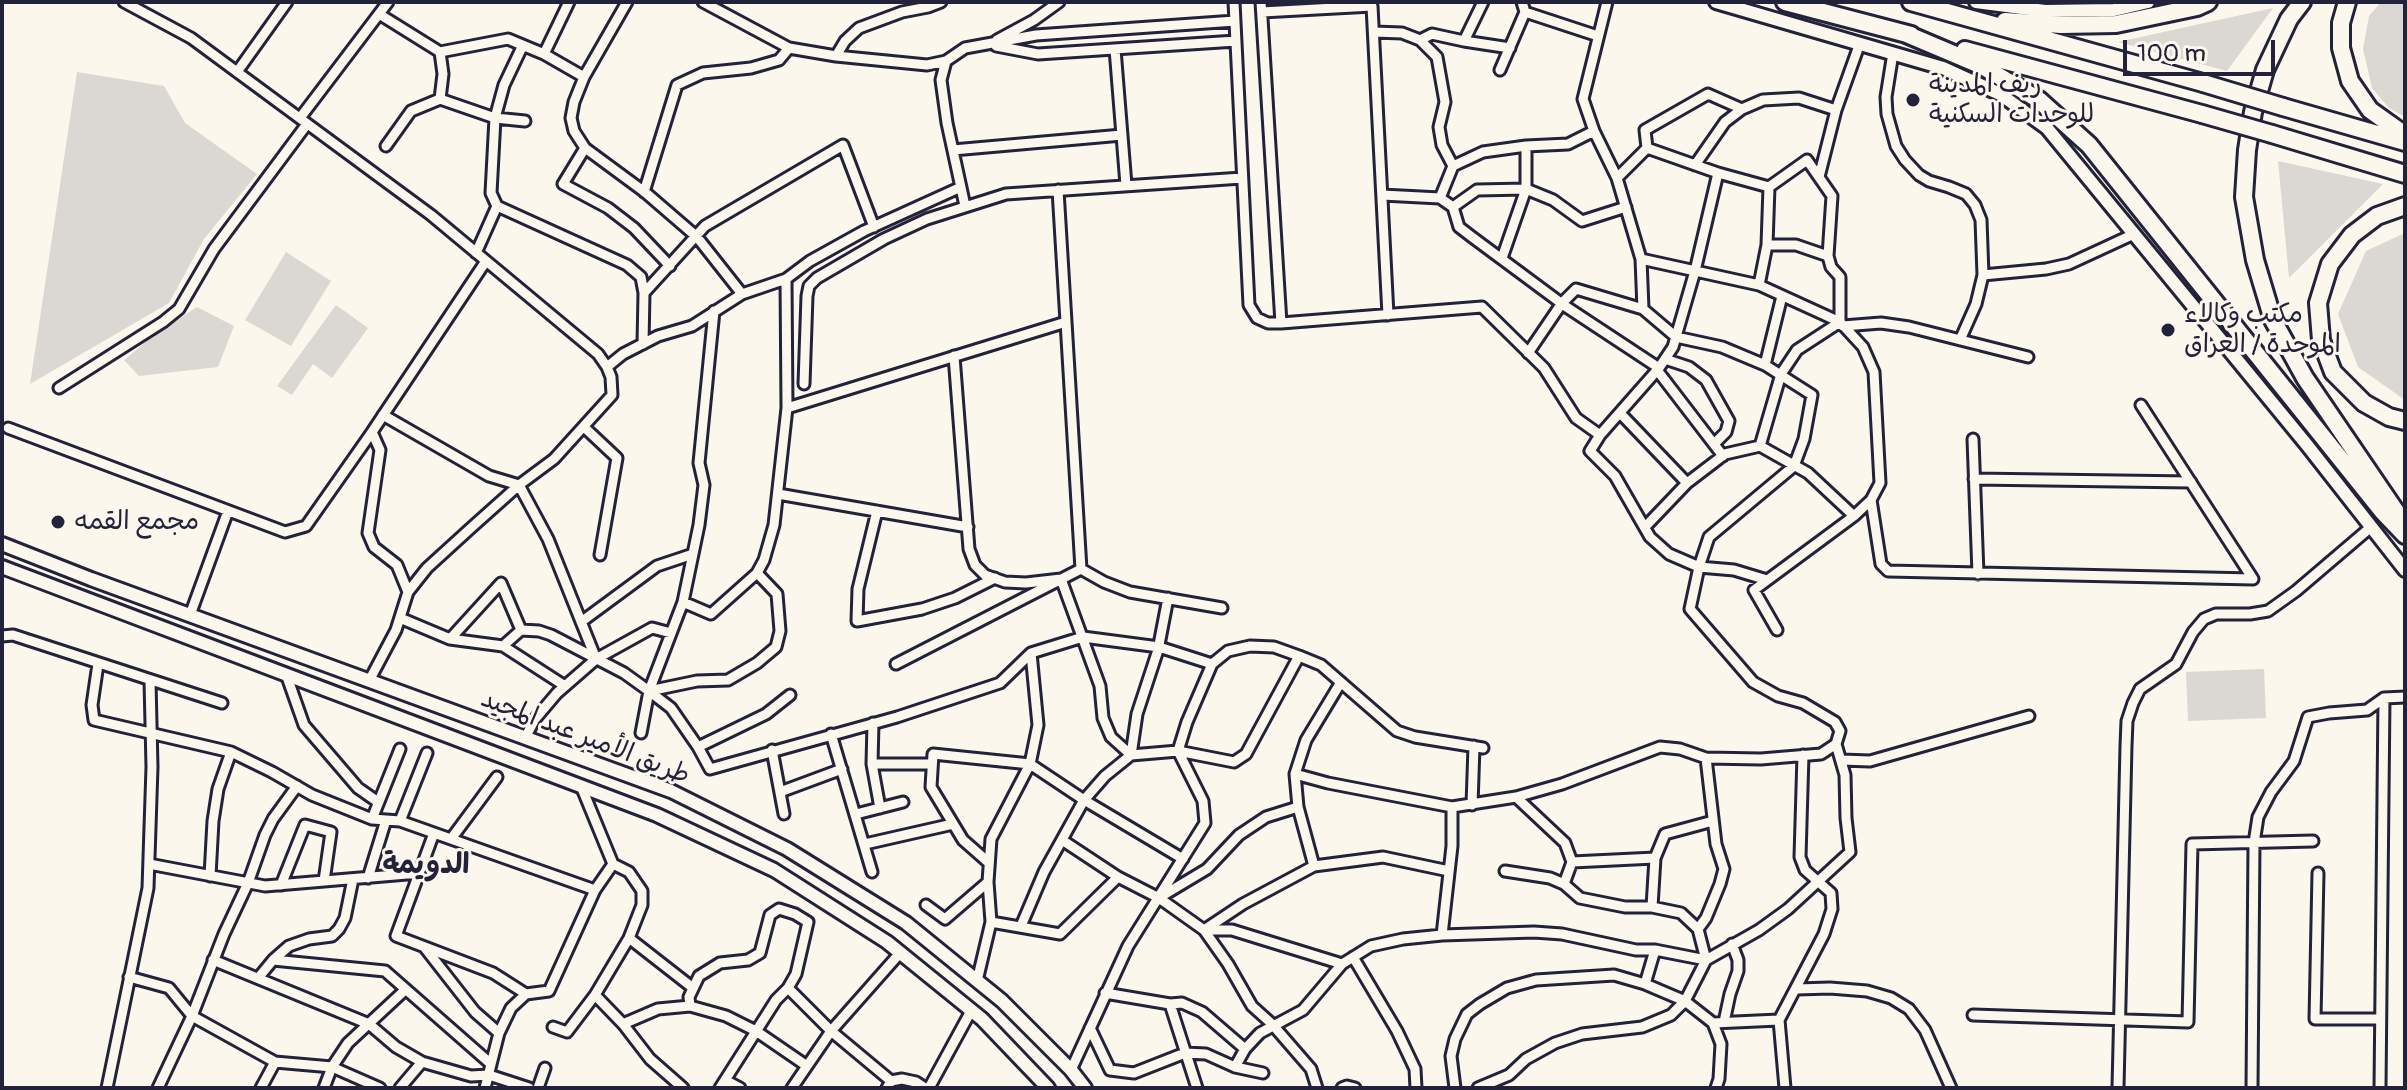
<!DOCTYPE html>
<html>
<head>
<meta charset="utf-8">
<style>
	body { margin:0 }
	#map { position:relative; width:2407px; height:1090px; overflow:hidden; background:#fbf7ec; font-family:Pangolin,sans-serif }
	canvas { display:block }
	.frame { position:absolute; inset:0; border:4px solid #22223b; pointer-events:none }
	.scale { position:absolute; left:2123px; top:40px; width:152px; height:36px; box-sizing:border-box; border:4px solid #22223b; border-top:0; padding-left:10px; font-size:24px; line-height:28px; white-space:nowrap; color:#22223b; -webkit-text-stroke:6px #fbf7ec; paint-order:stroke }
</style>
</head>
<body>
<div id="map">
<canvas width="2407" height="1090"></canvas>
<div class="frame"></div>
<div class="scale">100 m</div>
</div>
<script>
const g = document.querySelector('canvas').getContext('2d');
g.lineJoin = 'round';
function fillPath(path, color) { g.fillStyle = color; g.fill(path, 'evenodd'); }
const poly = rows => new Path2D(rows.map(r => 'M' + r).join(''));
function strokePath(path, color, width, dash) { g.strokeStyle = color; g.lineWidth = width; g.lineCap = dash ? 'butt' : 'round'; g.setLineDash(dash || []); g.stroke(path); }
function write(font, color, halo, rows, align = 'center') {
  g.font = font + ' Pangolin,"Playpen Sans Arabic",sans-serif'; g.lineWidth = 6; g.setLineDash([]); g.textBaseline = 'middle'; g.strokeStyle = halo; g.fillStyle = color; for (const [text, x, y, turn = 0] of rows) {
    g.save(); g.translate(x, y); g.rotate((+turn || 0) * Math.PI / 180); g.textAlign = isNaN(turn) ? turn : align; if (halo) g.strokeText(text, 0, 0); g.fillText(text, 0, 0); g.restore();
  }
}
const green = poly([
	[2381,2,2405,2,2405,117,2389,108,2372,88,2363,49,2369,16],
	[2273,8,2227,71,2118,42],
	[77,72,164,86,185,123,257,174,204,239,169,303,30,384],
	[2278,161,2383,184,2289,278],
	[2405,233,2405,400,2358,367,2338,314,2366,251],
	[286,252,331,281,291,346,245,320],
	[336,305,368,328,332,378,313,364,292,395,277,386],
	[197,307,234,326,218,367,139,376,124,360,154,335],
	[2264,669,2266,718,2188,721,2186,672]
]);
const minor = poly([
	[124,2,191,38,431,215,598,354,607,367,611,377,612,395,554,459,519,485,472,527,427,568,408,592,396,630,369,681],
	[627,2,584,77,574,102,571,118,574,131,585,148,646,193,697,237,742,294],
	[703,2,789,48,836,56,927,65,946,61],
	[1234,2,1249,305,1257,318,1268,323,1281,323,1482,307,1544,368,1576,418,1600,435],
	[1261,2,1281,323],
	[1607,2,1583,99,1594,131,1617,178,1641,259,1643,309],
	[1262,12,1372,6,1388,315],
	[1525,12,1598,36],
	[379,14,440,52,443,74,440,99],
	[1374,32,1402,33,1420,40,1437,57,1445,102,1439,127,1442,145,1453,166],
	[997,40,1034,20,1059,2],
	[1420,40,1432,34,1464,41,1510,48],
	[1464,41,1483,2],
	[996,46,1038,54,1236,41],
	[1115,49,1126,185],
	[440,52,508,39,544,54,584,77],
	[1893,53,1886,97,1887,114,1896,146,1905,160,1919,175,1929,181,1949,187,1966,194,1975,205,1981,220,1983,275,1976,304,1960,340],
	[544,54,569,2],
	[836,56,845,41,859,28,902,12,928,7,941,2],
	[1500,70,1525,12,1522,2],
	[237,72,287,2],
	[300,118,388,2],
	[386,146,411,111,440,99,495,118,525,121],
	[585,148,563,184,608,208,634,228,670,266],
	[1647,148,1645,130,1708,94,1742,109],
	[953,150,1122,135],
	[1695,165,1725,122,1742,109,1763,100,1799,98,1836,110],
	[1718,173,1695,271,1673,347,1659,368,1600,435,1590,451,1615,476,1650,537,1669,554,1699,567,1734,570,1767,580],
	[1819,177,1836,110,1860,43],
	[1617,178,1647,148,1718,173,1769,187,1767,245,1759,285],
	[1769,187,1807,160,1832,196,1828,256,1831,267,1840,277,1840,322],
	[1058,190,1081,569],
	[644,192,677,85,703,73,751,68,779,60,789,48],
	[1382,195,1440,198,1453,207,1459,227,1472,237,1565,306,1659,368],
	[1440,198,1453,166,1483,152,1526,146,1568,144,1594,131],
	[497,206,491,193,495,118,504,85,523,45],
	[965,206,947,123,941,80,946,61,965,48,1036,35,1235,21],
	[1453,207,1477,190,1526,189,1553,200,1582,221,1626,207],
	[1767,245,1796,245,1828,256],
	[476,253,497,206,627,265,641,277,644,293,643,344],
	[1502,258,1526,189,1526,146],
	[1641,259,1759,285,1840,322,1863,347,1874,372,1880,483,1871,500,1854,516,1754,590,1777,630],
	[1983,275,2046,269,2069,264,2134,234],
	[644,293,705,226,843,145,874,227],
	[1843,326,1881,323,1909,327,2028,357],
	[954,356,969,549,975,565,985,575,1005,582,1026,583,1061,579,1100,686,1103,718,1111,737,1131,755],
	[1665,359,1689,367,1706,380,1729,421,1726,432,1714,444],
	[1765,365,1782,296],
	[607,367,623,354,658,336,692,326,742,294,786,279,810,261,864,231,961,187],
	[1657,370,1723,456],
	[804,384,807,296,809,286,817,278,884,239,927,219,1006,194,1242,178],
	[59,388,163,322,179,309,214,249,307,124],
	[787,408,1066,322],
	[1620,413,1687,483],
	[383,415,489,476,519,485,548,539,596,659],
	[584,427,617,458,600,555],
	[8,428,285,532,306,526,372,432,486,261],
	[372,432,380,450,368,533,374,547,397,565,408,592],
	[1973,439,1978,574],
	[1760,446,1781,374,1797,350,1840,322],
	[1974,479,2191,482],
	[778,494,968,527],
	[1871,500,1881,564,1888,571,2253,579,2141,405],
	[877,511,858,589,857,621,922,609,955,598,995,578],
	[1645,527,1687,483,1725,454,1760,446,1808,473,1854,516],
	[683,602,711,614,757,573,764,560,774,525,787,408,786,279],
	[190,615,228,511],
	[400,618,450,639,503,646,565,686],
	[581,622,657,566,693,554],
	[521,630,539,631,551,635,624,673,649,691,671,708,698,747,710,769,897,717,1000,683,1031,653,1083,637,1159,647,1212,664],
	[2,636,13,635,222,703],
	[450,639,501,583,521,630,503,646],
	[1031,653,1038,725,1030,764,991,839,988,882,991,922,1060,934,1118,877],
	[98,664,92,705,94,720,231,752,272,772,312,795,372,819,400,821,595,890],
	[896,664,1081,569,1104,582,1130,592,1222,608],
	[286,674,304,725,358,788,378,802],
	[649,691,697,681,728,680,757,663,776,647,780,631,777,594,757,573],
	[873,723,872,764,880,808],
	[641,733,649,691,683,602,699,525,704,485,699,463,714,311],
	[831,734,872,872],
	[525,738,535,719,557,693,596,659,652,628,671,633],
	[698,747,766,714,790,695],
	[772,750,784,814],
	[1131,755,1137,714,1158,650,1168,598],
	[1841,760,1870,761,2029,716],
	[872,764,932,764],
	[1295,774,1328,783,1452,807,1516,797,1562,784,1660,747,1680,749,1706,758,1761,759,1821,754,1836,744,1840,731,1835,722,1803,703,1778,696,1753,682,1690,609,1699,567,1709,537,1794,466,1804,439,1812,395,1765,365,1722,347,1676,337,1643,309,1576,289,1562,303,1528,353],
	[780,792,842,769],
	[1516,797,1565,843,1572,862,1564,884],
	[1472,805,1474,746],
	[856,814,903,802],
	[372,819,400,749],
	[400,821,427,753],
	[434,833,396,936,493,973,526,994],
	[451,839,497,777],
	[1062,840,1118,877,1159,898,1204,930,1228,964,1252,1006,1272,1024,1311,1069,1317,1088],
	[865,844,953,824],
	[988,862,963,840,931,787,933,754,1030,764,1084,800,1183,859],
	[1572,862,1655,858],
	[149,864,265,886,419,873],
	[1314,866,1298,807,1295,774,1306,740,1341,682],
	[2318,873,2315,1019,2380,1019],
	[210,876,213,821,218,789,231,752],
	[368,878,386,820],
	[281,885,305,825,331,832,324,881],
	[1162,896,1207,869,1239,835,1266,817,1298,807],
	[926,905,945,919,988,882],
	[1652,907,1655,858,1665,834,1713,821],
	[1021,926,1044,872,1084,800,1105,776,1131,755,1178,751,1234,762,1246,754,1299,656],
	[1698,929,1706,918,1720,884,1724,869,1716,844,1706,758],
	[1204,930,1243,904,1314,866,1383,857,1449,871],
	[1204,930,1232,930,1342,964],
	[1442,935,1452,846,1452,807],
	[629,938,693,988],
	[425,948,475,1012,499,1033],
	[1353,957,1397,1031,1415,1069,1416,1088],
	[213,960,369,1024,396,1047,422,1062,471,1076,489,1075,529,1088],
	[273,960,289,946,309,939,332,936,339,929,345,918,353,879],
	[129,977,169,988,192,1016,275,1062,332,1067,380,1088],
	[259,977,273,960,385,971,491,1064],
	[977,981,991,922],
	[1645,984,1655,950],
	[788,988,831,1031,891,1081],
	[1797,989,1830,988,1867,991,1891,998,1909,1009,1925,1030,1951,1088],
	[1105,993,1170,1004,1197,1088],
	[595,995,623,1024,650,1059,683,1088],
	[1170,1004,1182,1003,1202,1012,1245,1049],
	[690,1006,689,997,699,976,720,963,748,960,760,953,770,915,779,909,795,914,808,922,796,974,788,988,776,1000,720,1088],
	[1973,1015,2188,1022,2192,844,2313,841],
	[1779,1020,1785,1088],
	[1724,1022,1730,994,1738,971,1738,960,1732,944],
	[1713,1023,1779,1020,1824,934,1832,909,1831,893,1805,870,1800,857,1803,755],
	[623,1024,658,1009,690,1006,726,1016,756,1031,807,1066],
	[553,1027,567,1032,595,995,629,938,642,905,642,891,629,872,613,864],
	[1090,1028,1110,1070,1134,1073,1185,1053,1206,1054,1235,1067,1263,1073],
	[1235,1067,1245,1049,1260,1033,1303,1010,1342,964,1371,946,1403,939,1442,935,1534,932,1562,934,1636,950,1655,950,1706,960,1698,929,1681,913,1652,907,1625,907,1580,898,1564,884,1550,878,1505,871],
	[1071,1070,1128,946,1205,823,1203,801,1178,751,1187,722,1212,664,1228,651,1250,646,1274,647,1299,656,1321,665,1397,731,1415,737,1483,748],
	[725,1080,740,1088],
	[107,1088,148,888,152,767,150,681],
	[158,1088,192,1016,224,934,248,883,265,835,273,819,297,786],
	[261,1088,275,1062],
	[324,1088,332,1067,348,1043,405,990],
	[400,1088,422,1062],
	[485,1088,499,1033,511,1008,526,994,549,991,595,890,613,864,581,786],
	[538,1088,545,1068],
	[792,1088,831,1031,900,953],
	[887,1088,891,1081,902,1079,916,1082,925,1088],
	[929,1088,971,1011],
	[1342,1088,1347,1086,1355,1088],
	[1455,1088,1451,1056,1455,1039,1467,1014,1480,1004,1507,988,1536,980,1614,975,1645,984,1685,1001,1713,1023,1721,1044,1719,1079,1716,1088],
	[1478,1088,1509,1075,1526,1059,1555,1043,1582,1034,1642,1027,1671,1015,1685,1001,1706,960,1759,930,1788,909,1850,852,1846,818,1845,775,1836,744],
	[2118,1088,2126,746,2127,721,2133,703,2140,689,2176,664,2193,632,2204,619,2216,614,2250,614,2268,611,2296,591,2371,527],
	[2252,1088,2254,843,2258,817,2271,792,2294,761,2308,717,2329,713,2367,710,2384,698],
	[2380,1088,2384,698,2405,697]
]);
const secondary = poly([
	[1716,2,1943,68,2000,94,2047,128,2307,445,2405,570],
	[1976,2,2045,11,2114,10,2148,2],
	[2,544,91,579,671,791,787,849,906,923,1002,1001,1071,1070,1085,1088],
	[2,567,657,815,774,870,887,942,982,1019,1048,1088]
]);
const motorway = poly([
	[1785,2,1911,35],
	[1911,2,2203,83],
	[2302,2,2289,19,2265,70,2253,112,2247,150,2244,197,2255,260,2273,320,2305,378,2401,519],
	[2347,2,2341,23,2341,48,2350,81,2370,110,2405,135],
	[2005,21,2061,25,2116,24,2197,7,2208,2],
	[1904,33,1982,66,2039,100,2089,145,2383,512,2405,535],
	[1965,50,2202,114],
	[2283,107,2405,142],
	[2272,134,2405,174],
	[2405,206,2377,216,2352,235,2330,264,2318,303,2321,340,2333,372,2364,403,2389,417,2405,421]
]);
const motorwayBridge = poly([
	[2203,83,2283,107],
	[2202,114,2272,134]
]);
const markers = [
	[1913,100,8,"#22223b"],
	[2168,330,8,"#22223b"],
	[58,522,8,"#22223b"]
];
const poiNames = [
	["ريف المدينة",1929,85],
	["للوحدات السكنية",1929,115],
	["مكتب وكالاء",2184,315],
	["الموحدة / العراق",2184,345],
	["مجمع القمه",74,522]
];
const streetNames = [
	["طريق الأمير عبد المجيد",585,738,21]
];
const neighbourhoodNames = [
	["الدويمة",426,866]
];
fillPath(green, '#dbd8d3');
strokePath(minor, '#22223b', 15);
strokePath(secondary, '#22223b', 18);
strokePath(motorway, '#22223b', 22);
strokePath(minor, '#fbf7ec', 9);
strokePath(secondary, '#fbf7ec', 12);
strokePath(motorway, '#fbf7ec', 16);
strokePath(motorwayBridge, '#22223b', 22, []);
strokePath(motorwayBridge, '#fbf7ec', 16);
for (const [x, y, r, color] of markers) { const dot = new Path2D(); dot.arc(x, y, r, 0, 2 * Math.PI); g.fillStyle = color; g.fill(dot); strokePath(dot, '#fbf7ec', 3); }
write('26px', '#22223b', '#fbf7ec', poiNames, 'left');
write('26px', '#22223b', '#fbf7ec', streetNames);
write('bold 28px', '#22223b', '#fbf7ec', neighbourhoodNames);
</script>
</body>
</html>
